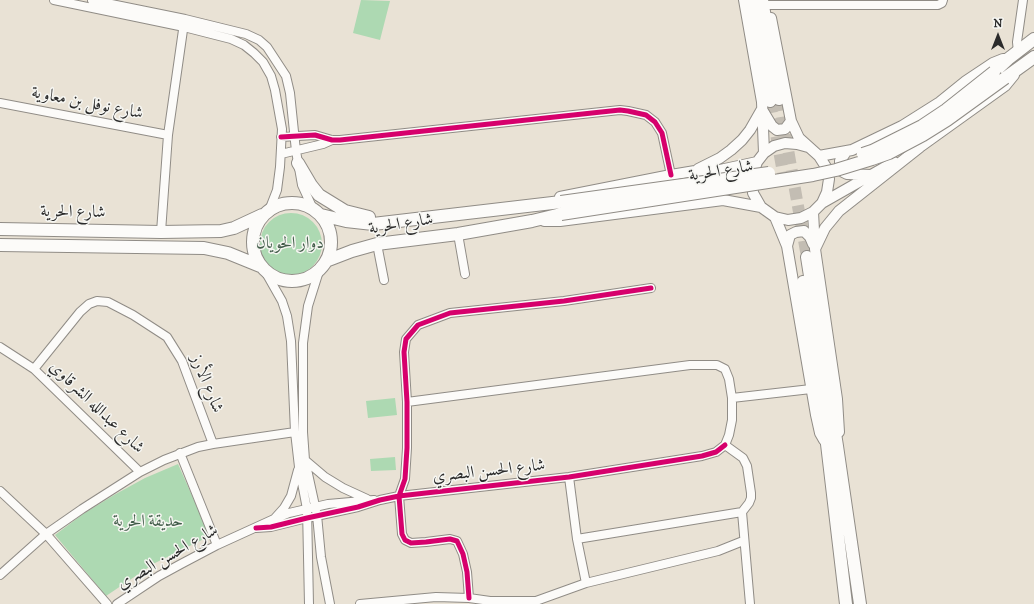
<!DOCTYPE html>
<html>
<head>
<meta charset="utf-8">
<style>
	body { margin:0 }
	#map { position:relative; width:1034px; height:604px; overflow:hidden; background:#e9e2d5; font-family:"IM FELL DW Pica",serif }
	canvas { display:block }
	.north { position:absolute; left:978px; top:16px; width:40px; height:40px; -webkit-text-stroke:3px #f6f6f2; paint-order:stroke; rotate:0deg; font-size:11px; font-weight:700; line-height:16px; text-align:center; color:#2b2b2b }
	.north::after { content:''; display:block; margin:auto; width:14px; height:18px; background:#2b2b2b; clip-path:polygon(50% 0,100% 100%,50% 72%,0 100%) }
</style>
</head>
<body>
<div id="map">
<canvas width="1034" height="604"></canvas>
<div class="north">N</div>
</div>
<script>
const g = document.querySelector('canvas').getContext('2d');
g.lineJoin = 'round';
function fillPath(path, color) { g.fillStyle = color; g.fill(path, 'evenodd'); }
const poly = rows => new Path2D(rows.map(r => 'M' + r).join(''));
function strokePath(path, color, width, dash) { g.strokeStyle = color; g.lineWidth = width; g.lineCap = dash ? 'butt' : 'round'; g.setLineDash(dash || []); g.stroke(path); }
function write(font, color, halo, rows, align = 'center') {
  g.font = font + ' "IM FELL DW Pica",Amiri,serif'; g.lineWidth = 3; g.setLineDash([]); g.textBaseline = 'middle'; g.strokeStyle = halo; g.fillStyle = color; for (const [text, x, y, turn = 0] of rows) {
    g.save(); g.translate(x, y); g.rotate((+turn || 0) * Math.PI / 180); g.textAlign = isNaN(turn) ? turn : align; if (halo) g.strokeText(text, 0, 0); g.fillText(text, 0, 0); g.restore();
  }
}
const green = poly([
	[361,0,390,1,380,40,353,33],
	'260 244a31 31 0 1 1 62 0a31 31 0 1 1-62 0Z',
	[395,398,397,415,368,418,366,401],
	[395,457,396,470,371,471,370,459],
	[178,464,210,536,155,563,106,596,55,535,83,514,114,495,145,478]
]);
const highwayTunnel = poly([
	[779,99,807,257],
	[770,101,786,189]
]);
const minor = poly([
	[54,0,184,27,231,39,244,45,254,53,263,62,271,76,275,90,282,129,280,167,277,190,270,208],
	[92,0,185,19,246,34,259,40,267,47,286,76,290,93,296,151,302,185,313,209],
	[768,5,938,5,942,3,943,0],
	[1018,52,1017,42,1023,0],
	[0,103,168,135],
	[281,137,315,135,332,140,340,140,620,110,628,111,646,115,655,122,662,133,671,175],
	[281,154,323,144,332,140],
	[161,232,168,135,184,23],
	[458,234,465,274],
	[377,244,384,280],
	[265,271,282,301,287,316,291,341,295,432,299,467,307,509,309,604],
	[319,271,308,306,303,343,303,432,305,460,317,515,321,557,330,604],
	[0,347,34,369,140,472],
	[34,369,80,312,89,304,97,301,108,302,133,315,167,337,182,361,213,444],
	[732,398,811,389],
	[407,402,690,365,717,365,725,369,729,379,732,398,732,420,729,435,725,445],
	[180,453,217,545],
	[305,460,325,477,343,488,367,499],
	[569,477,577,539,586,583],
	[0,491,46,534,107,604],
	[742,512,750,604],
	[275,518,284,508,291,496,298,470],
	[256,528,271,527,307,518,358,507,380,500,399,496,569,477,702,456,716,452,725,445],
	[577,539,742,512,749,503,751,498,751,493,747,466,743,458,725,445],
	[0,575,46,534,82,509,140,472,164,460,198,447,213,444,295,432],
	[469,598,467,572,463,554,457,541,450,539,426,542,411,543,405,540,402,534,399,496,405,479,407,448,407,402,404,352,406,339,418,325,450,313,564,301,651,288],
	[117,604,159,576,181,564,217,545,274,519,289,513,328,504,374,500],
	[360,604,436,597,469,598,490,601,536,601,586,583,718,551,743,541]
]);
const major = poly([
	[744,0,762,102,764,153],
	[771,18,791,121,799,138,819,156,826,167,829,179,827,192,822,203,813,212,801,218,788,220,775,217,761,207,753,193,752,177,757,162,764,153,774,146,785,143,797,144,808,147],
	[763,111,772,126,777,130,785,129,791,121],
	[846,152,840,161,840,167,843,172,847,174,871,175],
	[819,156,852,150,902,126,940,102,966,81,993,63,1003,59,1008,59],
	[698,169,720,158,731,150,742,140,750,130,762,109],
	[560,197,671,175,695,171,720,170,757,162],
	[822,203,894,162],
	[813,212,815,249,837,399,839,432],
	[775,217,787,246,816,415,820,433,824,440],
	[544,221,560,221,723,200,761,207],
	[787,246,790,235,796,232,804,231,810,237,813,244],
	[815,249,825,228,839,211,920,147,1005,86,1014,75]
]);
const highway = poly([
	[752,0,770,101],
	[762,0,779,99],
	[994,72,1008,59,1034,39],
	[1005,78,1034,57],
	[298,163,311,185,319,195,345,211,369,217],
	'253 242a39 39 0 1 1 78 0a39 39 0 1 1-78 0Z',
	[321,215,346,221,373,224,561,202],
	[0,229,161,232,221,231,234,228,262,215],
	[0,245,204,248,228,253,260,266],
	[807,257,837,446,860,604],
	[326,261,352,251,377,244,458,234,532,221,561,214],
	[803,282,827,444,846,604]
]);
const highwayBridge = poly([
	[863,154,872,151,922,126,946,110,994,72],
	[561,202,769,173],
	[561,214,813,175,836,170,872,159,889,153,923,135,947,120,1005,78]
]);
const cycleway = poly([
	[281,137,315,135,332,140,340,140,620,110,628,111,646,115,655,122,662,133,671,175],
	[256,528,271,527,307,518,358,507,380,500,399,496,569,477,702,456,716,452,725,445],
	[469,598,467,572,463,554,457,541,450,539,426,542,411,543,405,540,402,534,399,496,405,479,407,448,407,402,404,352,406,339,418,325,450,313,564,301,651,288]
]);
const streetNames = [
	["شارع نوفل بن معاوية",87,104,11],
	["شارع الحرية",721,172,-9],
	["شارع الحرية",73,213,1],
	["شارع الحرية",401,225,-9],
	["شارع الأرز",206,384,68],
	["شارع عبدالله الشرقاوي",96,408,44],
	["شارع الحسن البصري",489,472,-6],
	["شارع الحسن البصري",168,558,-30]
];
const parkNames = [
	["دوار الحويان",290,244],
	["حديقة الحرية",148,522]
];
fillPath(green, '#add9b2');
strokePath(highwayTunnel, '#c3bdb3', 12, [12, 6]);
strokePath(minor, '#908c86', 10);
strokePath(major, '#908c86', 12);
strokePath(highway, '#908c86', 14);
strokePath(minor, '#fcfbf9', 8);
strokePath(major, '#fcfbf9', 10);
strokePath(highway, '#fcfbf9', 12);
strokePath(highwayBridge, '#908c86', 14, []);
strokePath(highwayBridge, '#fcfbf9', 12);
strokePath(cycleway, '#d6006c', 5);
write('17px', '#2b2b2b', '#f6f6f2', streetNames);
write('17px', '#435d4b', '#f6f6f2', parkNames);
</script>
</body>
</html>
